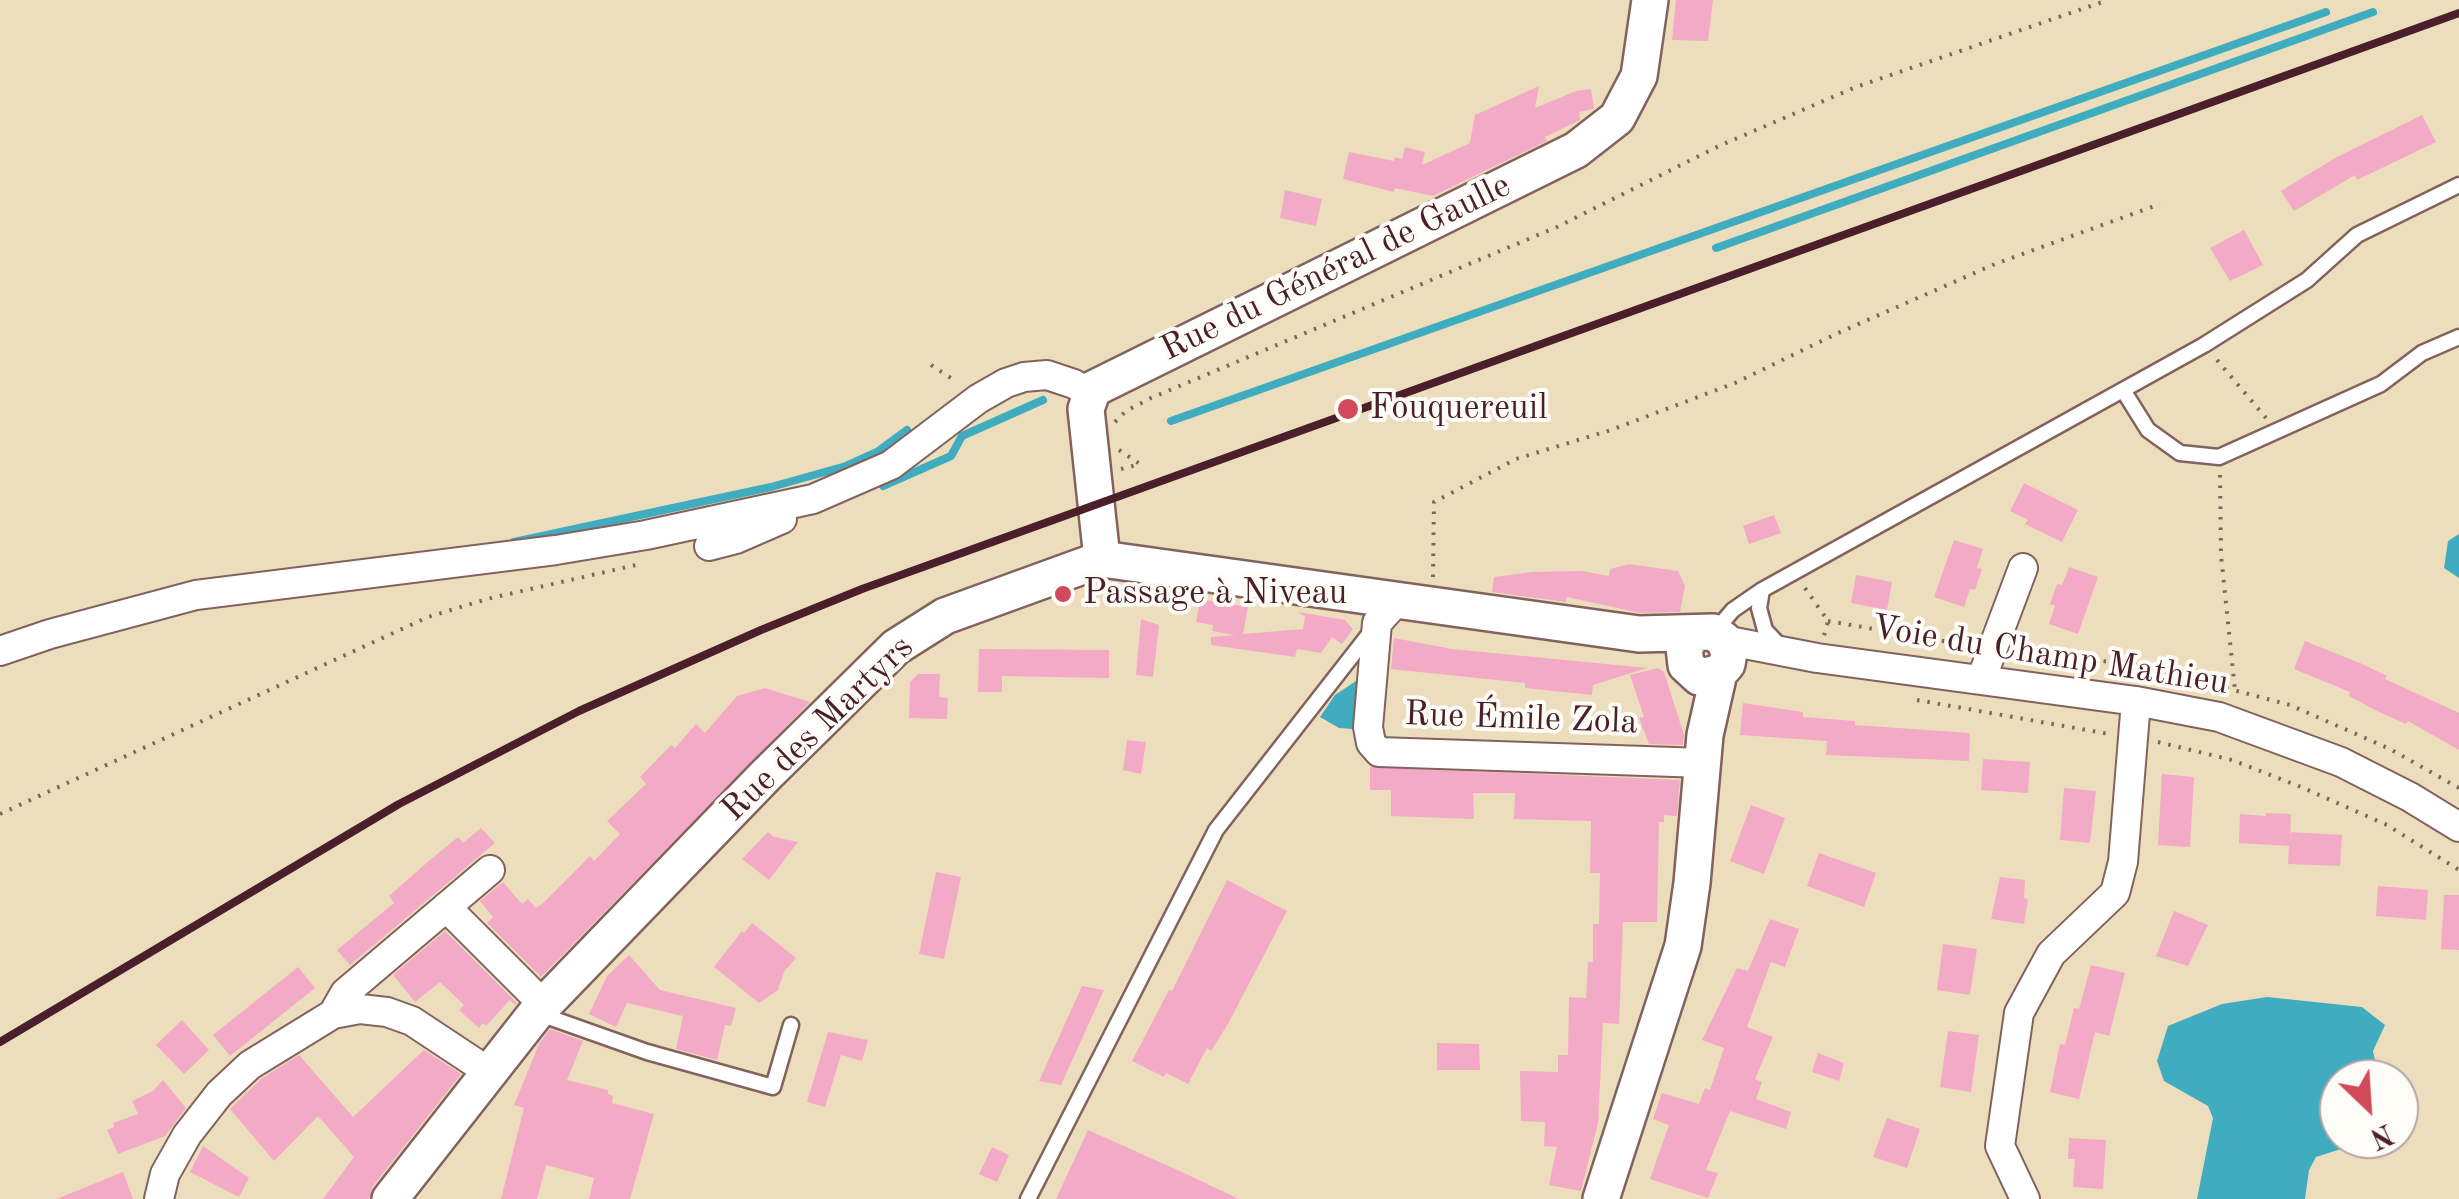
<!DOCTYPE html>
<html>
<head>
<meta charset="utf-8">
<style>
	body { margin:0 }
	#map { position:relative; width:2459px; height:1199px; overflow:hidden; background:#ecdebc; font-family:"Old Standard TT",serif }
	canvas { display:block }
	.north { position:absolute; left:2319px; top:1059px; width:100px; height:100px; box-sizing:border-box; background:#fdfcf7; border:2px solid #b5a4a5; border-radius:50%; rotate:155deg; font-size:28px; font-weight:700; line-height:40px; text-align:center; color:#4a1f2b }
	.north::after { content:''; display:block; margin:auto; width:35px; height:45px; background:#d1495b; clip-path:polygon(50% 0,100% 100%,50% 72%,0 100%) }
</style>
</head>
<body>
<div id="map">
<canvas width="2459" height="1199"></canvas>
<div class="north">N</div>
</div>
<script>
const g = document.querySelector('canvas').getContext('2d');
g.lineJoin = 'round';
function fillPath(path, color) { g.fillStyle = color; g.fill(path, 'evenodd'); }
const poly = rows => new Path2D(rows.map(r => 'M' + r).join(''));
function strokePath(path, color, width, dash) { g.strokeStyle = color; g.lineWidth = width; g.lineCap = dash ? 'butt' : 'round'; g.setLineDash(dash || []); g.stroke(path); }
function write(font, color, halo, rows, align = 'center') {
  g.font = font + ' "Old Standard TT",serif'; g.lineWidth = 8; g.setLineDash([]); g.textBaseline = 'middle'; g.strokeStyle = halo; g.fillStyle = color; for (const [text, x, y, turn = 0] of rows) {
    g.save(); g.translate(x, y); g.rotate((+turn || 0) * Math.PI / 180); g.textAlign = isNaN(turn) ? turn : align; if (halo) g.strokeText(text, 0, 0); g.fillText(text, 0, 0); g.restore();
  }
}
const water = poly([
	[2459,534,2459,578,2444,568,2448,541],
	[1356,681,1358,722,1353,729,1339,728,1320,717,1335,695],
	[2267,997,2362,1007,2385,1025,2373,1051,2379,1079,2339,1079,2339,1139,2396,1139,2388,1146,2344,1148,2316,1157,2309,1170,2305,1199,2197,1199,2213,1118,2208,1106,2164,1081,2157,1061,2168,1026,2222,1004]
]);
const stream = poly([
	[1716,248,2373,12],
	[1171,421,2326,12],
	[883,486,951,456,962,436,1043,400],
	[514,542,771,487,846,466,877,452,907,430]
]);
const building = poly([
	[1676,0,1713,0,1708,41,1672,40],
	[1539,86,1535,108,1576,91,1591,89,1594,109,1579,112,1580,120,1545,137,1547,141,1433,196,1395,188,1394,192,1343,179,1349,152,1394,161,1395,157,1402,159,1405,147,1425,152,1422,165,1470,143,1475,115],
	[2422,115,2436,142,2357,180,2355,175,2294,211,2281,191,2335,158],
	[1285,190,1322,199,1316,226,1280,218],
	[2244,230,2263,265,2230,281,2210,248],
	[2024,483,2078,510,2062,542,2025,524,2028,520,2010,511],
	[1774,515,1781,533,1749,544,1743,526],
	[1954,540,1983,549,1977,568,1982,569,1975,590,1970,589,1964,607,1934,597],
	[1629,564,1678,571,1685,586,1680,612,1640,613,1567,597,1566,602,1492,592,1494,577,1532,572,1582,571,1609,576,1610,569],
	[2069,567,2098,577,2078,634,2049,624,2055,606,2050,604,2057,584,2062,585],
	[1856,575,1892,582,1887,610,1851,603],
	[1200,599,1248,607,1243,634,1303,629,1305,617,1298,612,1345,620,1353,629,1342,644,1332,637,1321,653,1297,649,1295,657,1211,645,1211,637,1235,635,1212,631,1213,625,1196,622],
	[1141,619,1159,625,1153,677,1136,675],
	[1394,638,1452,649,1647,668,1593,685,1592,695,1525,688,1525,683,1391,669],
	[2305,641,2360,663,2387,676,2385,679,2459,713,2459,750,2408,721,2406,724,2379,712,2349,696,2350,692,2294,669],
	[979,649,1109,650,1109,678,1002,676,1002,692,978,692],
	[1658,668,1664,672,1684,735,1683,745,1649,744,1639,718,1644,717,1630,675],
	[918,674,940,674,939,697,948,698,947,719,909,718,910,682],
	[765,688,810,702,541,977,487,923,493,917,480,901,503,882,522,904,528,899,536,908,542,904,590,856,594,861,620,834,607,821,646,784,640,777,671,745,675,748,696,724,705,733,737,696],
	[1743,703,1803,712,1803,717,1855,721,1855,725,1970,733,1969,761,1826,755,1827,741,1740,735],
	[1127,740,1146,742,1141,774,1123,770],
	[1983,759,2030,762,2028,793,1981,790],
	[1370,767,1680,780,1677,816,1664,815,1664,822,1659,822,1657,922,1623,922,1619,1024,1603,1023,1598,1123,1581,1191,1549,1185,1557,1147,1544,1146,1545,1122,1521,1121,1520,1071,1558,1072,1558,1055,1568,1055,1569,997,1586,998,1588,962,1593,962,1593,924,1599,924,1600,873,1590,873,1591,821,1514,819,1515,793,1473,793,1474,819,1391,816,1391,790,1370,790],
	[2162,774,2194,777,2190,847,2158,845],
	[2064,788,2096,791,2090,843,2060,840],
	[1751,805,1785,818,1764,874,1730,861],
	[2266,813,2291,814,2290,843,2290,832,2342,835,2340,866,2288,864,2289,846,2239,843,2240,814,2266,816],
	[481,828,495,843,350,965,337,950,394,903,389,896,430,860,458,837,463,843],
	[768,832,774,837,798,842,769,880,742,859],
	[1819,853,1876,873,1864,907,1807,886],
	[936,872,961,877,944,959,919,954],
	[2000,877,2025,880,2024,898,2028,899,2024,924,1991,919],
	[1227,880,1287,911,1229,1022,1211,1051,1207,1048,1188,1084,1166,1073,1164,1077,1132,1061,1169,990,1172,991],
	[2378,886,2428,890,2426,920,2376,916],
	[2444,895,2459,895,2459,950,2441,949],
	[2174,911,2208,925,2188,966,2156,956],
	[1770,919,1799,929,1785,967,1771,962,1747,1027,1773,1037,1755,1079,1762,1082,1756,1099,1791,1112,1786,1129,1730,1111,1706,1170,1718,1173,1708,1198,1650,1179,1669,1125,1653,1119,1662,1093,1699,1104,1705,1088,1710,1090,1724,1048,1702,1040,1737,968,1748,971],
	[752,923,796,958,784,972,778,990,759,1003,714,967,742,931,744,933],
	[445,931,517,1003,515,1005,510,1000,486,1026,483,1023,479,1028,459,1010,464,1005,440,982,415,1002,393,975],
	[1943,944,1977,949,1970,995,1937,990],
	[629,955,660,990,736,1008,731,1026,725,1025,717,1060,676,1049,683,1016,627,1003,616,1027,589,1014,607,976],
	[2091,965,2125,973,2109,1036,2095,1032,2079,1099,2050,1092,2060,1044,2065,1045,2074,1008,2079,1009],
	[298,967,315,988,230,1056,213,1035],
	[1082,986,1104,990,1061,1085,1039,1081],
	[182,1020,209,1050,184,1074,156,1045],
	[550,1029,583,1041,567,1080,608,1090,608,1094,613,1096,612,1103,654,1114,630,1199,589,1199,594,1178,546,1165,537,1199,501,1199,524,1108,514,1105,539,1044],
	[1948,1031,1979,1035,1971,1092,1940,1087],
	[828,1032,868,1040,862,1061,841,1055,825,1107,807,1102],
	[1437,1043,1479,1044,1480,1070,1437,1070],
	[424,1050,461,1074,373,1186,369,1199,323,1199,354,1157,318,1116,274,1161,230,1109,261,1079,299,1055,353,1117],
	[1818,1053,1844,1063,1839,1081,1812,1072],
	[163,1080,186,1108,165,1136,118,1154,107,1130,114,1127,113,1123,138,1114,132,1101,153,1091],
	[1887,1118,1920,1129,1907,1168,1873,1157],
	[1088,1130,1184,1173,1239,1199,1056,1199],
	[2069,1138,2106,1140,2103,1189,2073,1187,2075,1159,2068,1159],
	[203,1146,249,1178,239,1197,190,1172],
	[992,1147,1009,1155,997,1182,979,1174],
	[123,1172,133,1199,59,1199,59,1198]
]);
const path = poly([
	[2217,360,2266,418],
	[931,365,957,382],
	[1115,422,1126,411,1151,398,1557,227,1719,146,1856,87,2108,0],
	[1119,450,1140,464],
	[1121,469,1140,464],
	[2220,475,2221,555,2235,690],
	[1433,577,1434,502,1516,459,1611,430,1735,383,1838,333,1995,264,2160,204],
	[1805,588,1828,621,1824,636],
	[1828,621,1966,645],
	[2020,652,2139,665,2290,705,2390,749,2459,788],
	[1917,700,2109,734],
	[2158,742,2232,760,2301,787,2387,825,2459,870],
	[0,814,428,617,487,599,636,565]
]);
const service = poly([
	[2123,390,2148,430,2180,453,2219,457,2381,384,2422,353,2459,337],
	[1762,590,1759,608,1765,630,1781,647],
	[1714,632,1733,610,1762,590,2204,345,2307,280,2357,235,2459,185],
	[537,1013,647,1052,773,1087,791,1025],
	[1028,1199,1216,830,1373,629]
]);
const minor = poly([
	[709,546,736,539,782,519],
	[1398,600,1377,623,1368,727,1371,743,1379,752,1704,763],
	[1724,640,1817,658,2136,701,2219,717,2341,762,2410,797,2459,827],
	[0,651,50,634,196,595,556,550,646,535,813,499,891,465,978,399,1006,383,1024,377,1047,375,1074,384,1090,394],
	[1981,680,2023,568],
	[446,907,544,1005],
	[333,1014,345,993,490,870],
	[159,1199,165,1174,187,1135,219,1094,250,1065,333,1014,360,1009,387,1012,412,1021,489,1072],
	[2025,1199,2000,1146,2019,1013,2051,954,2115,893,2123,862,2136,701]
]);
const tertiary = poly([
	[1102,559,1086,409,1093,389,1576,150,1617,118,1639,76,1650,0],
	[390,1199,536,1013,765,776,896,647,945,616,1102,559,1639,634,1713,632,1724,640,1729,653,1727,664,1719,673,1699,677,1686,665,1684,647,1693,635],
	[1601,1199,1683,946,1692,883,1705,735,1719,673]
]);
const rail = poly([
	[0,1042,399,804,579,711,761,630,862,589,2459,13]
]);
const markers = [
	[1348,409,12,"#d1495b"],
	[1063,594,10,"#d1495b"]
];
const streetNames = [
	["Rue du Général de Gaulle",1336,268,-26],
	["Voie du Champ Mathieu",2050,656,9],
	["Rue Émile Zola",1521,719,2],
	["Rue des Martyrs",818,729,-44]
];
const poiNames = [
	["Fouquereuil",1370,409],
	["Passage à Niveau",1083,594]
];
fillPath(water, '#40acbf');
strokePath(stream, '#40acbf', 8);
fillPath(building, '#f3aac6');
strokePath(service, '#83625e', 19);
strokePath(minor, '#83625e', 32);
strokePath(tertiary, '#83625e', 40);
strokePath(path, '#83625e', 4, [2.5, 8]);
strokePath(service, '#fff', 14);
strokePath(minor, '#fff', 28);
strokePath(tertiary, '#fff', 35);
strokePath(rail, '#4a1f2b', 8);
for (const [x, y, r, color] of markers) { const dot = new Path2D(); dot.arc(x, y, r, 0, 2 * Math.PI); g.fillStyle = color; g.fill(dot); strokePath(dot, '#fdfcf7', 4); }
write('35px', '#4a1f2b', '#fdfcf7', streetNames);
write('35px', '#4a1f2b', '#fdfcf7', poiNames, 'left');
</script>
</body>
</html>
